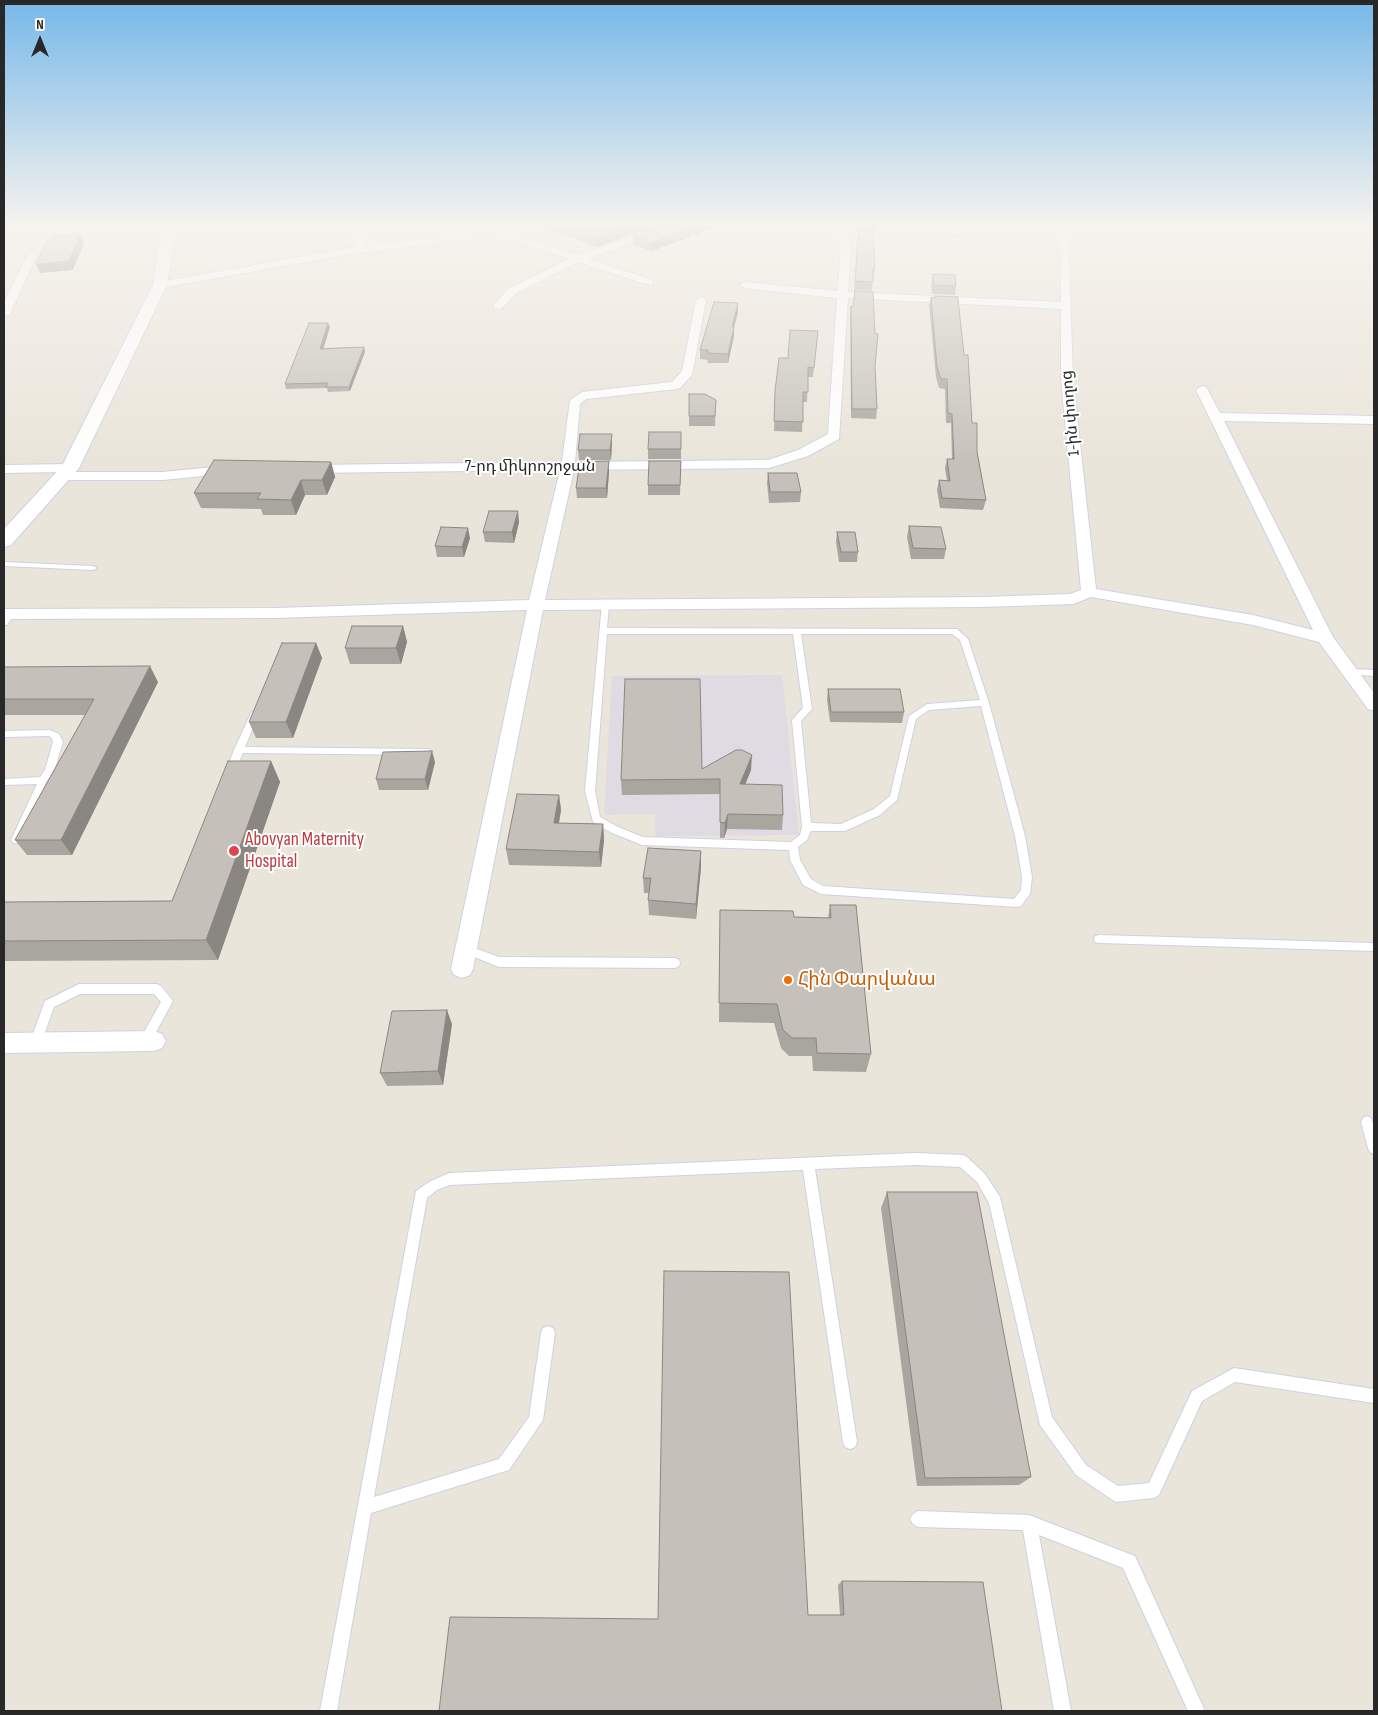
<!DOCTYPE html>
<html>
<head>
<meta charset="utf-8">
<style>
	body { margin:0 }
	#map { position:relative; width:1378px; height:1715px; overflow:hidden; background:#eae5da; font-family:"Sofia Sans Condensed",sans-serif }
	canvas { display:block }
	.frame { position:absolute; inset:0; border:5px solid #282828; pointer-events:none }
	.north { position:absolute; left:15px; top:15px; width:50px; height:50px; -webkit-text-stroke:4px #fff; paint-order:stroke; rotate:0deg; font-size:14px; font-weight:700; line-height:20px; text-align:center; color:#282828 }
	.north::after { content:''; display:block; margin:auto; width:18px; height:22px; background:#282828; clip-path:polygon(50% 0,100% 100%,50% 72%,0 100%) }
</style>
</head>
<body>
<div id="map">
<canvas width="1378" height="1715"></canvas>
<div class="frame"></div>
<div class="north">N</div>
</div>
<script>
const g = document.querySelector('canvas').getContext('2d');
g.lineJoin = 'round';
function fillPath(path, color) { g.fillStyle = color; g.fill(path, 'evenodd'); }
const poly = rows => new Path2D(rows.map(r => 'M' + r).join(''));
function strokePath(path, color, width, dash) { g.strokeStyle = color; g.lineWidth = width; g.lineCap = dash ? 'butt' : 'round'; g.setLineDash(dash || []); g.stroke(path); }
function write(font, color, halo, rows, align = 'center') {
  g.font = font + ' "Sofia Sans Condensed","Noto Sans Armenian",sans-serif'; g.lineWidth = 4; g.setLineDash([]); g.textBaseline = 'middle'; g.strokeStyle = halo; g.fillStyle = color; for (const [text, x, y, turn = 0] of rows) {
    g.save(); g.translate(x, y); g.rotate((+turn || 0) * Math.PI / 180); g.textAlign = isNaN(turn) ? turn : align; if (halo) g.strokeText(text, 0, 0); g.fillText(text, 0, 0); g.restore();
  }
}
const industrial = poly([
	[782,675,799,835,655,836,655,814,604,815,612,676]
]);
const lane = poly([
	[953,238,1065,242,1067,243,1065,244,951,240,953,238],
	[4,562,93,566,97,568,93,570,4,566,4,562],
	[602,603,605,603,609,605,607,628,957,629,968,639,989,703,1025,836,1032,877,1030,894,1021,906,1017,907,821,894,803,885,790,860,789,850,642,845,612,833,593,822,585,791,602,603],
	[607,634,793,634,803,708,792,720,802,827,800,835,791,842,643,837,618,827,600,817,595,791,607,634],
	[801,634,952,634,960,640,980,700,927,704,909,716,890,796,874,809,841,824,811,823,801,721,812,709,801,634],
	[981,706,1015,836,1022,877,1021,890,1014,899,823,886,811,879,800,860,798,847,807,840,811,831,845,831,880,815,897,800,916,719,929,710,981,706],
	[7,612,13,612,14,614,7,625,4,625,4,617,7,612],
	[1350,669,1374,670,1374,676,1347,674,1347,670,1350,669],
	[255,710,259,713,245,747,428,749,433,752,428,755,243,753,233,775,227,775,225,773,234,750,251,713,255,710],
	[50,730,59,734,63,742,54,771,47,781,19,843,13,843,11,840,37,784,4,785,4,779,40,777,45,770,53,742,52,738,49,736,4,737,4,731,50,730],
	[1099,935,1374,943,1374,951,1099,943,1095,942,1094,939,1095,936,1099,935],
	[466,945,499,957,675,958,679,960,680,963,679,966,675,968,499,967,462,952,461,949,462,946,466,945],
	[79,984,157,984,161,986,173,1001,149,1045,145,1046,141,1045,139,1041,161,1002,154,994,80,994,54,1007,40,1046,36,1047,32,1046,30,1042,45,1001,79,984],
	[1367,1116,1371,1118,1374,1126,1374,1154,1370,1152,1368,1148,1361,1122,1363,1118,1367,1116],
	[916,1153,963,1155,967,1157,985,1174,1000,1197,1052,1417,1086,1465,1118,1486,1149,1483,1192,1391,1234,1368,1374,1389,1374,1403,1235,1382,1202,1401,1159,1495,1154,1498,1116,1502,1111,1499,1076,1475,1040,1425,989,1203,977,1182,960,1167,916,1165,815,1169,857,1442,855,1447,850,1449,845,1447,843,1442,803,1170,449,1185,437,1190,427,1198,374,1497,499,1459,529,1417,541,1333,543,1328,548,1326,553,1328,555,1333,543,1420,509,1470,371,1513,337,1711,320,1711,416,1191,429,1182,449,1173,916,1153],
	[918,1511,1029,1515,1135,1556,1205,1711,1188,1711,1123,1568,1039,1535,1071,1711,1054,1711,1023,1530,918,1527,913,1524,910,1519,913,1514,918,1511]
]);
const street = poly([
	[351,226,361,226,365,246,439,237,482,226,500,226,496,229,578,255,663,226,678,226,588,259,653,280,653,284,645,284,578,262,516,293,502,308,498,309,493,306,508,289,569,259,485,231,439,243,351,254,160,288,155,285,160,282,355,247,351,226],
	[763,226,833,227,845,233,851,244,848,292,1061,302,1060,234,1053,226,1064,226,1068,231,1073,379,1096,589,1253,615,1313,630,1196,390,1202,386,1206,387,1220,413,1374,416,1374,424,1224,421,1333,637,1374,693,1374,711,1368,709,1319,642,1253,625,1091,597,1073,604,984,607,543,610,473,969,470,975,462,978,454,975,451,969,527,610,275,618,4,619,4,609,275,608,529,600,560,470,307,473,300,469,307,465,562,462,570,400,582,392,672,382,682,371,696,300,701,297,706,300,692,375,680,388,676,389,586,399,580,404,575,462,768,460,798,450,828,434,837,298,745,288,740,285,745,282,838,291,841,244,838,237,831,233,768,229,763,226],
	[848,298,1061,309,1061,379,1081,590,1070,594,984,597,545,600,574,470,769,468,808,456,839,439,848,298],
	[32,252,37,255,10,314,4,317,4,303,27,255,32,252],
	[70,464,77,468,71,472,163,472,233,465,240,469,233,473,163,480,64,480,57,476,63,472,4,473,4,465,70,464],
	[154,1031,162,1034,166,1041,162,1048,154,1051,4,1053,4,1033,154,1031]
]);
const secondary = poly([
	[162,226,176,226,167,285,79,468,11,545,4,547,4,529,62,466,153,285,162,226]
]);
const wall = poly([
	[542,226,656,226,597,247],
	[659,226,717,226,716,227,693,236,691,234,691,237,651,251,633,245,633,236],
	[858,226,873,226,875,268,874,278,873,278,872,291,854,290],
	[933,274,956,286,955,295,932,294,931,284],
	[855,291,875,366,877,409,876,419,851,418,850,315,851,306,853,306],
	[935,296,972,423,986,500,983,510,940,508,937,490,939,480,947,481,945,468,947,459,952,459,951,423,946,423,945,389,939,388,936,377,929,306,931,297,935,298],
	[738,303,738,312,734,327,734,336,728,363,707,363,708,360,700,359,700,350],
	[330,327,323,348,364,347,365,352,350,391,328,392,327,388,286,389,285,384],
	[818,331,813,377,808,377,807,402,803,402,802,432,774,431,775,391,788,358],
	[689,394,716,400,715,426,689,426],
	[681,432,681,459,648,459,648,449],
	[612,434,612,444,611,460,579,460,578,450],
	[609,461,609,472,607,498,577,498,576,488],
	[681,461,680,495,648,495,648,485],
	[331,462,335,477,327,495,305,495,296,515,263,515,261,509,201,508,194,493],
	[768,473,801,492,800,502,769,503,767,483],
	[519,522,514,543,485,542,483,532],
	[909,526,946,549,944,559,911,559,907,537],
	[837,532,858,552,857,562,839,562,836,542],
	[470,538,464,557,437,557,435,546],
	[403,626,407,642,401,664,350,664,345,648],
	[316,643,322,658,293,738,256,738,249,722],
	[4,667,158,682,72,855,27,855,15,840,85,715,4,715],
	[828,689,904,712,902,723,830,722,827,700],
	[271,761,280,782,218,960,4,961,4,902,172,901],
	[435,762,428,790,379,790,376,779],
	[751,770,745,784,783,815,782,830,727,829,724,838,720,838,720,794,622,795,621,780],
	[559,795,561,810,559,823,603,824,604,840,601,867,509,865,506,849],
	[701,851,701,867,696,919,649,915,648,900,649,893,644,893,643,878],
	[830,905,871,1054,866,1072,813,1071,812,1056,789,1056,781,1048,774,1023,719,1022,720,910,794,917,828,918],
	[452,1024,443,1085,387,1086,380,1073],
	[887,1192,1031,1477,1019,1485,917,1486,881,1208],
	[842,1581,1002,1711,658,1619,808,1615,840,1615,838,1585]
]);
const shadedWall = poly([
	[627,226,656,226,597,247,596,237],
	[696,226,717,226,716,227,693,236,693,227],
	[691,228,691,237,651,251,651,243],
	[80,234,84,243,73,270,40,273,36,264],
	[738,303,738,312,732,336,732,327],
	[328,323,330,327,322,353,320,349],
	[734,327,734,336,728,363,728,354],
	[364,347,365,352,350,391,349,387],
	[612,434,612,444,611,460,610,450],
	[609,461,609,472,607,498,606,488],
	[331,462,335,477,327,495,322,480],
	[301,480,305,495,296,515,291,500],
	[518,511,519,522,514,543,512,532],
	[468,528,470,538,464,557,462,547],
	[403,626,407,642,401,664,396,648],
	[316,643,322,658,293,738,286,722],
	[150,666,158,682,72,855,61,840],
	[432,751,435,762,428,790,425,779],
	[752,755,751,770,739,800,740,784],
	[271,761,280,782,218,960,206,940],
	[559,795,561,810,556,839,554,823],
	[728,814,727,829,724,838,725,823],
	[603,824,604,840,601,867,599,852],
	[701,851,701,867,696,919,696,904],
	[447,1010,452,1024,443,1085,438,1071]
]);
const building = poly([
	[568,226,627,226,596,237,568,226],
	[659,226,687,226,691,228,651,243,633,236,659,226],
	[859,226,873,226,875,268,873,268,873,282,855,281,859,226],
	[80,234,69,261,36,264,46,243,54,235,80,234],
	[933,274,955,275,956,286,934,285,933,274],
	[855,291,873,292,875,333,878,334,875,366,877,409,852,409,851,306,853,306,855,291],
	[935,296,958,297,958,299,964,355,968,355,972,423,977,423,977,452,986,500,942,498,939,480,950,481,947,459,954,459,952,414,948,413,947,379,941,379,937,367,931,297,935,298,935,296],
	[714,302,738,303,732,327,734,327,728,354,708,353,708,350,700,350,714,302],
	[309,323,328,323,320,349,364,347,349,387,326,387,328,383,285,384,309,323],
	[790,330,818,331,814,368,808,367,808,392,803,392,803,422,774,421,775,391,779,358,788,358,790,330],
	[689,394,705,394,716,400,715,416,689,416,689,394],
	[649,432,681,432,681,449,648,449,649,432],
	[580,434,612,434,610,450,578,450,580,434],
	[214,460,331,462,322,480,301,480,291,500,257,499,261,493,194,493,214,460],
	[609,461,606,488,576,488,580,462,609,461],
	[649,461,681,461,680,485,648,485,649,461],
	[768,473,797,473,801,492,770,492,768,473],
	[489,511,518,511,512,532,483,532,489,511],
	[909,526,941,527,946,549,913,548,909,526],
	[441,527,468,528,462,547,435,546,441,527],
	[837,532,855,532,858,552,841,552,837,532],
	[352,626,403,626,396,648,345,648,352,626],
	[282,643,316,643,286,722,249,722,282,643],
	[150,666,61,840,15,840,94,699,4,699,4,667,150,666],
	[625,679,700,679,702,769,736,750,742,750,752,755,740,784,782,785,783,815,728,814,725,823,720,822,720,779,621,780,625,679],
	[828,689,900,689,904,712,831,712,828,689],
	[432,751,425,779,376,779,383,752,432,751],
	[228,761,271,761,206,940,4,941,4,902,172,901,228,761],
	[517,794,559,795,554,823,603,824,599,852,506,849,517,794],
	[648,848,701,851,696,904,648,900,651,878,643,878,648,848],
	[830,905,856,905,871,1054,817,1053,816,1038,792,1038,783,1030,777,1004,719,1003,720,910,793,911,794,917,831,918,830,905],
	[447,1010,438,1071,380,1073,392,1011,447,1010],
	[887,1192,977,1192,1031,1477,925,1478,887,1192],
	[664,1271,789,1272,808,1615,844,1615,842,1581,983,1582,1002,1711,439,1711,450,1617,658,1619,664,1271]
]);
const markers = [
	[234,851,6,"#e0444e"],
	[788,980,5,"#e8710a"]
];
const farStreetnames = [
	["1-ին փողոց",1071,413,-95],
	["7-րդ միկրոշրջան",530,467]
];
const healthNames = [
	["Abovyan Maternity",245,840],
	["Hospital",245,862]
];
const foodNames = [
	["Հին Փարվանա",798,980]
];
fillPath(industrial, '#dedbe3');
strokePath(lane, '#cfd1e1', 2);
strokePath(street, '#cfd1e1', 2);
strokePath(secondary, '#cfd1e1', 2);
fillPath(lane, '#fff');
fillPath(street, '#fff');
fillPath(secondary, '#fff');
fillPath(wall, '#a9a6a0');
fillPath(shadedWall, '#8a8782');
fillPath(building, '#c5c1ba');
strokePath(building, '#8a8782', 1);
const sky = g.createLinearGradient(0, 0, 0, 466);
sky.addColorStop(0, '#77b8e9');
sky.addColorStop(0.48, '#f6f3ee');
sky.addColorStop(1, '#f6f3ee00');
g.fillStyle = sky;
g.fillRect(0, 0, 1378, 466);
for (const [x, y, r, color] of markers) { const dot = new Path2D(); dot.arc(x, y, r, 0, 2 * Math.PI); g.fillStyle = color; g.fill(dot); strokePath(dot, '#fff', 2); }
write('16px', '#282828', '#fff', farStreetnames);
write('19px', '#be3a42', '#fff', healthNames, 'left');
write('19px', '#c56008', '#fff', foodNames, 'left');
</script>
</body>
</html>
